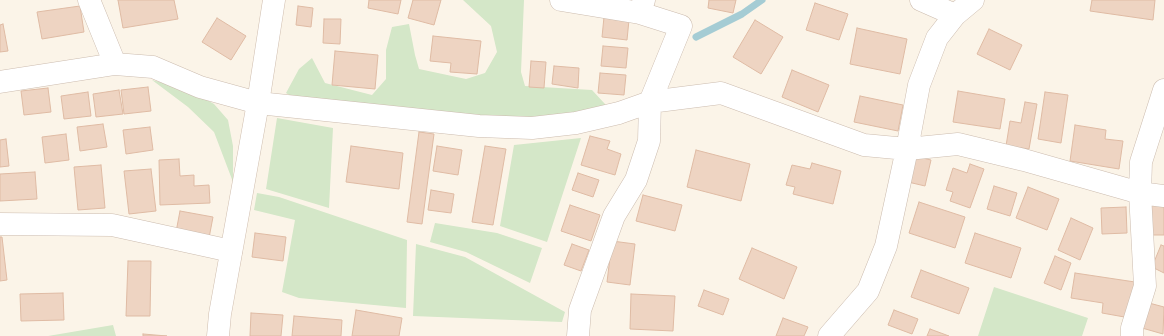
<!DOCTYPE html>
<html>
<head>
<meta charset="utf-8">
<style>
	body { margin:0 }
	canvas { display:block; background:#fbf4e8 }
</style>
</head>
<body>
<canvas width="1164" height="336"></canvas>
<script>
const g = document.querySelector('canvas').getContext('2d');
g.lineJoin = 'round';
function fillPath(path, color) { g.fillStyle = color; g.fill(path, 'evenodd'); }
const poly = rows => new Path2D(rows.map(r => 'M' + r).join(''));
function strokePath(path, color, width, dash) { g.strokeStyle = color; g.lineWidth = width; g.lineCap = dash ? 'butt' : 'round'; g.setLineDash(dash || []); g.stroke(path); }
const green = poly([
	[463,0,524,0,521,72,525,86,592,90,605,104,604,116,538,127,312,109,286,93,299,69,312,58,325,83,372,95,386,79,386,50,392,27,409,24,415,55,419,69,466,79,485,73,497,52,491,26],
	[152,80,188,89,214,104,228,120,233,146,233,182,214,132,188,107],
	[277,118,333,128,329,208,266,189],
	[581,138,547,242,500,226,514,145],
	[257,193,279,197,407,240,406,308,299,298,282,292,295,220,254,210],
	[435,223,497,233,542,248,530,283,466,252,430,242],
	[416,244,465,257,565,312,562,322,413,316],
	[994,287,1088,318,1082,336,978,336],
	[113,325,116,336,48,336]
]);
const stream = poly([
	[696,37,742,14,762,0]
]);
const building = poly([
	[118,0,174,0,178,19,123,28,118,0],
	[369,0,401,0,398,14,368,8,369,0],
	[413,0,441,0,434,25,408,18,413,0],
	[709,0,736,0,733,13,708,8,709,0],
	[1092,0,1155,0,1153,20,1090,11,1092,0],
	[815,3,848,14,839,40,806,30,815,3],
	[80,6,84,32,42,39,37,12,80,6],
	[298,6,313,8,311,27,296,25,298,6],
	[604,17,629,20,627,40,602,37,604,17],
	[217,18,246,36,231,60,202,42,217,18],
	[324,19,341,19,340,44,323,43,324,19],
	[755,20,783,37,761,74,733,57,755,20],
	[3,24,8,51,0,52,0,25,3,24],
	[857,28,907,39,900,74,850,64,857,28],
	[989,29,1022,45,1010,70,977,54,989,29],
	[433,36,481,41,477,74,450,72,451,63,430,61,433,36],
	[603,46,628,48,626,68,601,66,603,46],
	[335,51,378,55,375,89,332,85,335,51],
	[531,61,546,62,544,88,529,87,531,61],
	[554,66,579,68,578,88,552,84,554,66],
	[792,70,829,85,818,112,782,97,792,70],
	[600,73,626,75,624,95,598,93,600,73],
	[148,87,151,111,124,114,121,90,148,87],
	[48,88,51,112,24,115,21,91,48,88],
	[119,90,123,114,96,117,93,94,119,90],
	[958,91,1005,99,1000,129,953,122,958,91],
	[88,92,91,116,64,119,61,96,88,92],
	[1045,92,1068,95,1061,143,1038,139,1045,92],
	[860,96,903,105,898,131,854,122,860,96],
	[1025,102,1037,104,1029,149,1006,146,1010,121,1021,123,1025,102],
	[103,124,107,147,80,151,77,127,103,124],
	[1075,125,1106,130,1105,139,1123,141,1119,169,1070,161,1075,125],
	[150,127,153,150,126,154,123,130,150,127],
	[419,132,434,134,422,224,407,222,419,132],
	[66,134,69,160,45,163,42,137,66,134],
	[590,136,610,141,607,149,621,154,615,175,581,165,590,136],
	[6,139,9,166,0,167,0,140,6,139],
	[351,146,403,153,399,189,346,182,351,146],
	[437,146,462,150,458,175,433,171,437,146],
	[485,146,506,149,493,225,472,222,485,146],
	[696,150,750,164,741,201,687,187,696,150],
	[915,156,931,160,925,186,908,182,915,156],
	[179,159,180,176,194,175,194,186,209,185,210,203,160,205,159,160,179,159],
	[812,163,841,171,833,204,793,194,795,187,786,185,792,165,810,169,812,163],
	[970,164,984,169,970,208,950,201,953,192,946,190,953,168,967,173,970,164],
	[101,165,105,208,78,210,74,167,101,165],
	[151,169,156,211,129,214,124,171,151,169],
	[35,172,37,199,0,201,0,174,35,172],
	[578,173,599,180,593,197,572,190,578,173],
	[994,186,1017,193,1010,216,987,209,994,186],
	[1028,187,1059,199,1047,230,1016,218,1028,187],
	[431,190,454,194,451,213,428,210,431,190],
	[643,195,682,205,675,231,636,221,643,195],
	[919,202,965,217,955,248,909,233,919,202],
	[1148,204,1164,204,1164,235,1147,235,1148,204],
	[570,205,600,215,591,241,561,231,570,205],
	[1126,207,1127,233,1102,234,1101,208,1126,207],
	[180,211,213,217,209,238,176,232,180,211],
	[1071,218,1093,228,1080,260,1058,250,1071,218],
	[255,233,286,237,283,261,252,257,255,233],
	[975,233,1021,248,1011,278,965,263,975,233],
	[0,237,2,237,7,280,0,281,0,237],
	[612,241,635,244,630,285,607,282,612,241],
	[572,244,589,250,581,271,564,265,572,244],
	[1161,245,1164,246,1164,273,1152,267,1161,245],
	[752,248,797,267,784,299,739,279,752,248],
	[1055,256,1071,263,1061,290,1044,283,1055,256],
	[128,261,151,261,150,316,126,316,128,261],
	[921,270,969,288,959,314,911,297,921,270],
	[1075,273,1135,282,1130,318,1102,313,1103,303,1071,298,1075,273],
	[704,290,729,299,723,315,698,306,704,290],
	[63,293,64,320,21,321,20,294,63,293],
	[631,294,675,296,673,331,630,329,631,294],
	[1149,303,1164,307,1163,334,1142,328,1149,303],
	[356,310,402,318,399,336,352,336,356,310],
	[894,310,918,319,912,334,888,325,894,310],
	[251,313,283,315,281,336,250,336,251,313],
	[294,316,342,320,341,336,292,336,294,316],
	[783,318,808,327,804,336,776,336,783,318],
	[930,329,949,336,927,336,930,329],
	[143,334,167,336,143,336,143,334]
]);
const street = poly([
	[89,0,115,64],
	[561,0,640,13],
	[921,0,955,15],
	[0,82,115,64,153,67,200,87,258,103,479,126,532,128,576,123,619,113,650,102,721,93,864,145,907,149,958,144,1024,160,1140,193,1164,196],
	[0,224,112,225,231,251],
	[578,336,580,310,614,216,636,180,649,141,650,102,681,26,640,13,644,0],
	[829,336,868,291,886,246,907,149,919,85,937,38,955,15,973,0],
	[1132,336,1132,328,1145,286,1140,193,1141,162,1164,90]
]);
const secondary = poly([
	[218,336,220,314,258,103,274,0]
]);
fillPath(green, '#d4e7c8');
strokePath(stream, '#a5ccd4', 7);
fillPath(building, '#eed4c2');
strokePath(building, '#dfbba4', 1);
strokePath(street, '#ccbcaf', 23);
strokePath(secondary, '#cebcad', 23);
strokePath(street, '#fff', 22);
strokePath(secondary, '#fff', 22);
</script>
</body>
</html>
